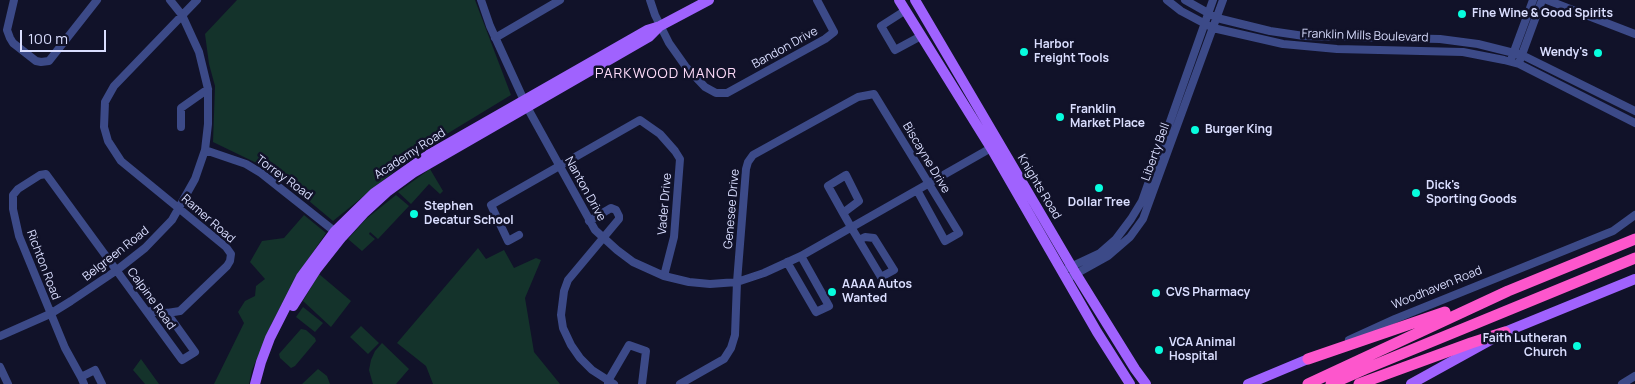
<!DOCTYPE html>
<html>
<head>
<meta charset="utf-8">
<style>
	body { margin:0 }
	#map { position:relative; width:1635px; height:384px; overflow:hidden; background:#111229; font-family:Manrope,sans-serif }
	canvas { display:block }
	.scale { position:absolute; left:20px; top:30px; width:86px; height:22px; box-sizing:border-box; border:2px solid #dadeff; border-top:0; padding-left:6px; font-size:15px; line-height:18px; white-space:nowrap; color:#dadeff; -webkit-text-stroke:4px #111229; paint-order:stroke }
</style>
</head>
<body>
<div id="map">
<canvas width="1635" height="384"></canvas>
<div class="scale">100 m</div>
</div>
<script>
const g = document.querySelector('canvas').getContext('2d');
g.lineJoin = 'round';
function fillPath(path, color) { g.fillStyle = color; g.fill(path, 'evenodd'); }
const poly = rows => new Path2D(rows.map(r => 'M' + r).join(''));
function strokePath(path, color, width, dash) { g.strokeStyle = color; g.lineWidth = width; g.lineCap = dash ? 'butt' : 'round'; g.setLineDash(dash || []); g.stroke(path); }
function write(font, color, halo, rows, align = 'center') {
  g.font = font + ' Manrope,sans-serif'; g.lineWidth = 5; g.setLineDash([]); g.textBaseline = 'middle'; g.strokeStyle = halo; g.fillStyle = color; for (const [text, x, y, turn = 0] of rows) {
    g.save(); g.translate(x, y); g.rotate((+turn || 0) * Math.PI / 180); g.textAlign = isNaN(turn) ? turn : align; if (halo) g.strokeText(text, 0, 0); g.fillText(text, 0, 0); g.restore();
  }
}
const green = poly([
	[237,0,475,0,511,95,422,149,333,221,273,171,213,142,215,86,209,64,205,34],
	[430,169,443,191,440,194,429,184,411,204,398,192],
	[396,195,409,206,378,239,370,232,369,234,375,239,362,251,348,239,366,219],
	[304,215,326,233,298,274,272,323,252,370,249,384,214,384,244,323,238,312,245,301,255,296,256,286,265,279,250,262,262,241,284,238],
	[478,248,486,259,504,250,514,268,536,258,541,260,525,298,534,352,560,384,433,384,426,366,397,343],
	[319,274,351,301,331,327,303,301],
	[303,307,323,323,315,332,296,317],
	[361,326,379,343,368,354,350,337],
	[301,329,306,330,315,338,316,341,295,366,291,368,280,358,279,354],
	[382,343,409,369,396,384,373,384,372,381,369,370,371,360,375,351],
	[141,359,159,384,145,384,133,370],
	[318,369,327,376,330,384,302,384]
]);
const minor = poly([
	[14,0,7,30,10,38,13,43,36,61,41,62,49,61,97,0],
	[481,0,490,26,527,107,595,230,617,250,633,262,664,276,689,282,710,284,737,282,764,273,801,256,991,148],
	[650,0,655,15,669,43,686,67,705,87,716,93,727,93,825,39,834,32,817,0],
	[1167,0,1181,11,1213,28,1283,44,1337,49,1463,52,1504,60,1519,64,1635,123],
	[1185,0,1217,18,1270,31,1304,36,1440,39,1478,44,1522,55,1635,111],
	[1547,0,1635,34],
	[906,10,881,26,895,50,921,36],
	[495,38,560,0],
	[1512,57,1533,0],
	[1520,60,1542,0],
	[181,127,181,108,208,89],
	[205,150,246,164,261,173,338,234],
	[843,213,859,201,846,175,828,186,843,213,851,227,881,277,894,270,874,238,865,237,859,240],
	[589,221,611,208,616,210,619,216,619,219,568,280,564,291,561,315,563,328,571,345,580,358,592,370,614,384],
	[519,235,508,241,491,205,640,120,660,134,675,151,680,159,674,237,664,276],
	[787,262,816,312,829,306,801,256],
	[1068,268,1100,253,1116,239,1131,219,1142,201,1213,0],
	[1072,276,1108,256,1130,237,1143,219,1223,0],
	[147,311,167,313,180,311,227,266,230,261,231,254,226,247,121,161,108,141,104,127,105,102,114,86,197,0],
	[0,336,50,314,71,301,117,270,145,248,172,220,195,179,205,150,208,124,208,89,199,52,193,39,182,15,170,0],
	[1349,340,1395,319,1613,231,1635,215],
	[0,367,8,384],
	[81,377,65,348,19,236,13,209,13,195,18,189,40,175,46,174,182,360,195,352,167,313],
	[84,384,81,377,95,370,102,384],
	[608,384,608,381,629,345,646,351,642,384],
	[680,384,724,359,731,348,735,335,737,282,746,169,748,162,753,155,858,97,874,94,959,233,945,241,917,190],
	[1622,384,1635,376]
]);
const major = poly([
	[899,0,991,148,1097,332,1130,384],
	[915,0,1076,274,1135,369,1146,384],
	[293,306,316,270,342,237,364,213,387,192,413,173,649,37,660,26],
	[255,384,261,362,270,338,301,277,335,231,374,193,428,155,647,30,660,26,709,0],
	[1248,384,1308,359],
	[1411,384,1505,332,1635,279]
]);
const highway = poly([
	[1308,359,1445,312],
	[1308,384,1508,291,1635,239],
	[1331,384,1365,369,1635,258],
	[1359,384,1471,343,1505,332]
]);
const markers = [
	[1462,14,5,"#07fdde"],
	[1024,52,5,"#07fdde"],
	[1598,53,5,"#07fdde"],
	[1060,117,5,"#07fdde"],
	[1195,130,5,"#07fdde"],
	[1099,188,5,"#07fdde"],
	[1416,193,5,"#07fdde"],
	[414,214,5,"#07fdde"],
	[832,292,5,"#07fdde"],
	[1156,293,5,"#07fdde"],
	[1577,346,5,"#07fdde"],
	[1159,350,5,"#07fdde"]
];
const poiNames = [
	["Fine Wine & Good Spirits",1472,14],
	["Harbor",1034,45],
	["Freight Tools",1034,59],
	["Wendy's",1588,53,"right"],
	["Franklin",1070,110],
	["Market Place",1070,124],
	["Burger King",1205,130],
	["Dick's",1426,186],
	["Sporting Goods",1426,200],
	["Dollar Tree",1099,203,"center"],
	["Stephen",424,207],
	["Decatur School",424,221],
	["AAAA Autos",842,285],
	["Wanted",842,299],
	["CVS Pharmacy",1166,293],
	["Faith Lutheran",1567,339,"right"],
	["Church",1567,353,"right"],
	["VCA Animal",1169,343],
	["Hospital",1169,357]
];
const streetNames = [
	["Franklin Mills Boulevard",1365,36,2],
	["Bandon Drive",785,48,-29],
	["Liberty Bell",1156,152,-70],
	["Academy Road",410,154,-33],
	["Biscayne Drive",926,158,59],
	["Torrey Road",284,178,36],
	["Knights Road",1039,187,59],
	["Nanton Drive",585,189,61],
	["Vader Drive",665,204,-85],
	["Genesee Drive",732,209,-85],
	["Ramer Road",208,219,41],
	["Belgreen Road",116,254,-38],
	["Richton Road",43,265,69],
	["Woodhaven Road",1437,288,-22],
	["Calpine Road",151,299,54]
];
const neighbourhoodNames = [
	["PARKWOOD MANOR",666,74]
];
fillPath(green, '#14332b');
strokePath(minor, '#3c4a88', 8);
strokePath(major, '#a062fe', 10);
strokePath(highway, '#fd56cc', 11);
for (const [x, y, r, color] of markers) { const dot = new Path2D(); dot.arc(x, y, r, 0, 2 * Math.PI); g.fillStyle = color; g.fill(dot); strokePath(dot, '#111229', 2); }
write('bold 12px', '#dadeff', '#111229', poiNames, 'left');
write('12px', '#dadeff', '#111229', streetNames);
g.letterSpacing = '1px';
write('14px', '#ffdcfa', '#111229', neighbourhoodNames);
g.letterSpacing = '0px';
</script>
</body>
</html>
